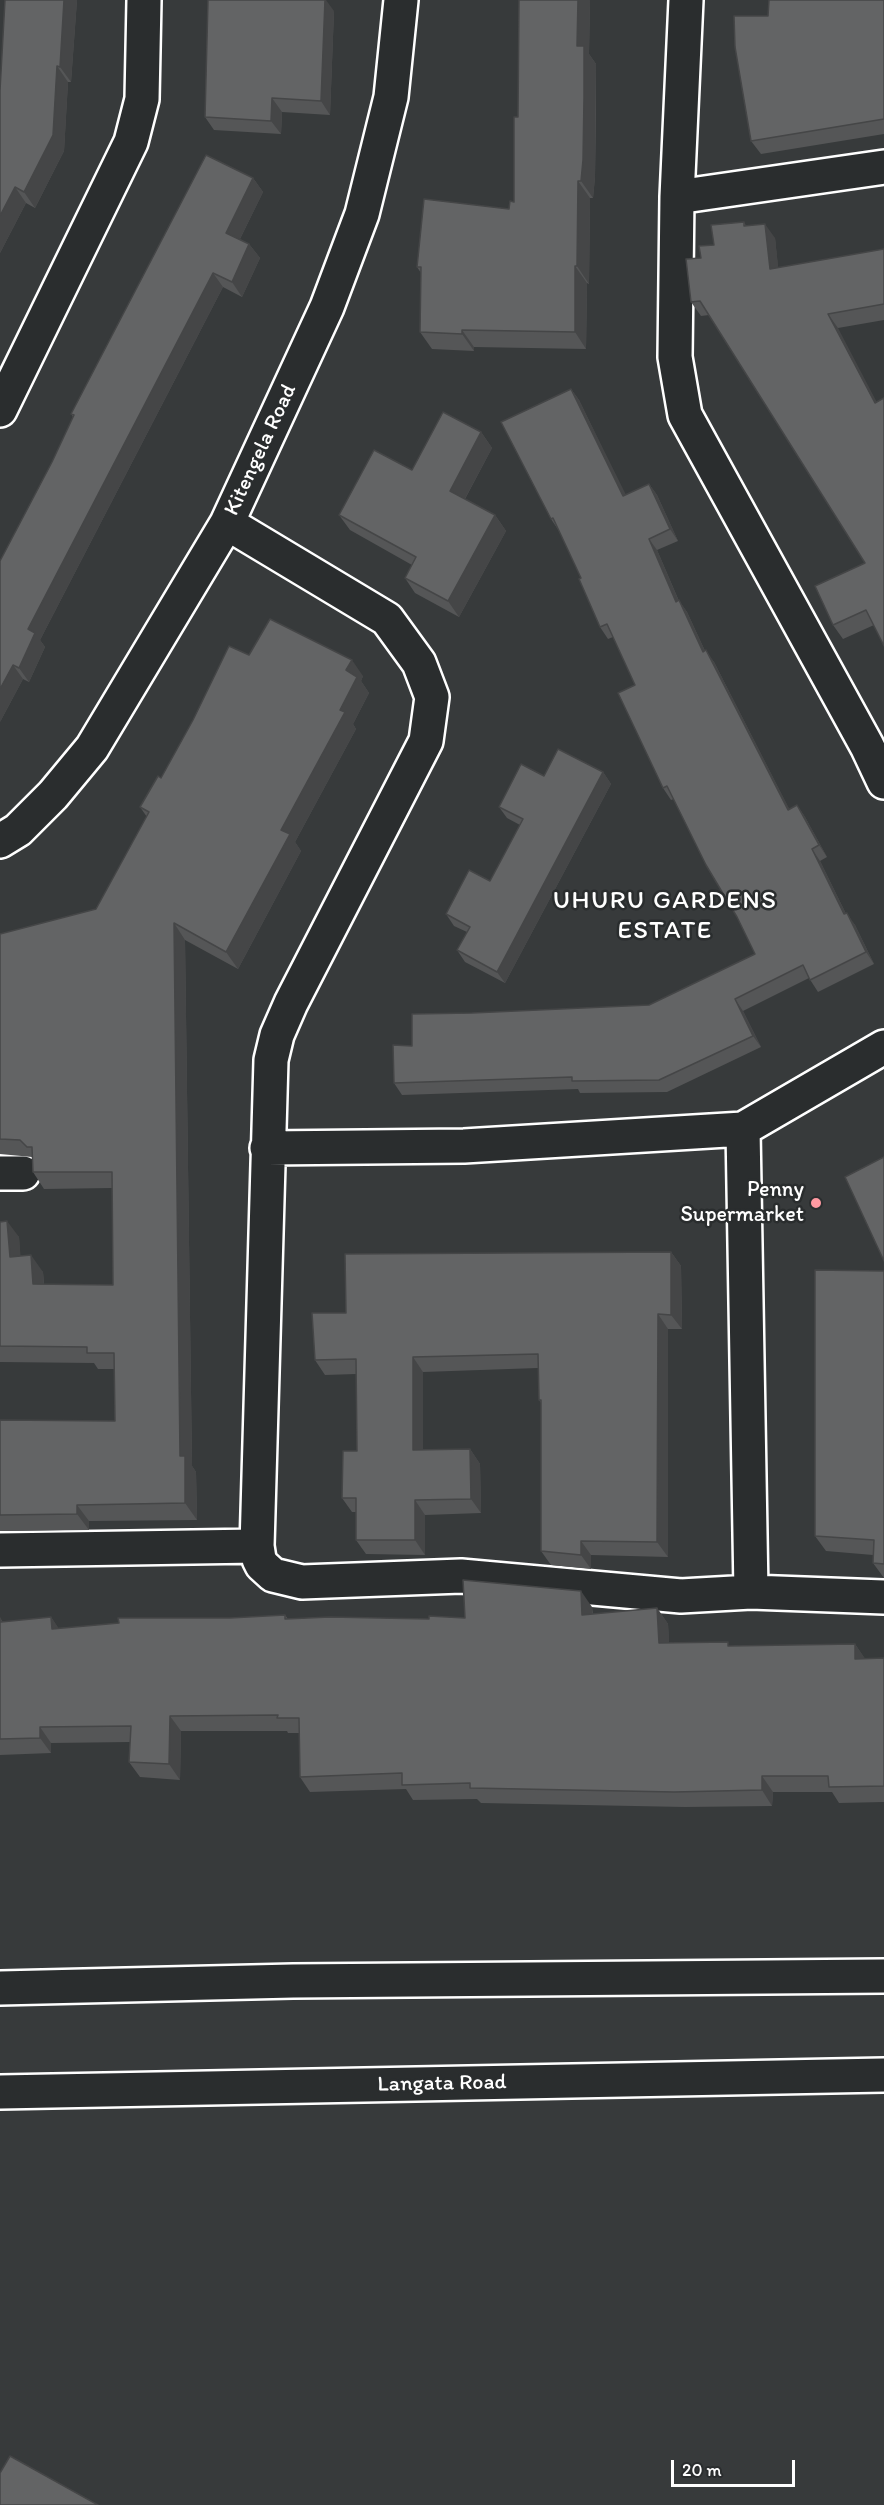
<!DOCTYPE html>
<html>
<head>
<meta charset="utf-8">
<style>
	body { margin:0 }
	#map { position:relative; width:884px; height:2505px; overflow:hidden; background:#373a3b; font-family:Itim,sans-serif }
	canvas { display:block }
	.scale { position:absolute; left:671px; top:2460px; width:124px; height:27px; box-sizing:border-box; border:3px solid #fff; border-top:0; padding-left:8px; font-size:18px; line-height:21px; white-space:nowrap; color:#fff; -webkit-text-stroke:4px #2a2d2e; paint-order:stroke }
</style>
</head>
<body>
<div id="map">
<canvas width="884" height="2505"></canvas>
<div class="scale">20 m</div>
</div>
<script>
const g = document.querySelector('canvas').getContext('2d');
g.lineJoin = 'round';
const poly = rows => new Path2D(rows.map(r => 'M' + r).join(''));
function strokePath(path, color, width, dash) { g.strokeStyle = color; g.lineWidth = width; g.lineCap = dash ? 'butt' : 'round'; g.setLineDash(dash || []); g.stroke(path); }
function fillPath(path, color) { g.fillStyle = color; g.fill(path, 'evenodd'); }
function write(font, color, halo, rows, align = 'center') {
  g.font = font + ' Itim,sans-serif'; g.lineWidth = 5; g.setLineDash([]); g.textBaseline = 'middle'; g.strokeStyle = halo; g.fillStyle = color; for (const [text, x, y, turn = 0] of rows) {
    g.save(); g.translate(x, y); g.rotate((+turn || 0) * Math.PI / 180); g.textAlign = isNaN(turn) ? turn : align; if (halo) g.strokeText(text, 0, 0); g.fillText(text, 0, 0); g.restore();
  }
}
const street = poly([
	[686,0,677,197,675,357,685,415,867,746,884,782],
	[677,197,884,167],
	[0,410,131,142,142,99,144,0],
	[227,523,387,619,419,663,432,697,426,741,291,1003,277,1035,271,1060,257,1546,259,1559,262,1565,273,1575,302,1582,461,1576,681,1596,751,1592,884,1597],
	[0,841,18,830,53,795,92,748,227,523,327,307,362,214,391,97,401,0],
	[743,1129,751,1592],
	[267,1148,464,1146,743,1129,884,1047],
	[0,1173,23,1173],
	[0,1550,257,1546]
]);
const secondary = poly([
	[0,1988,293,1981,884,1976],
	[0,2092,884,2075]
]);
const wall = poly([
	[5,0,77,0,71,82,68,82,64,151,35,208,26,203,0,253],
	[519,0,590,0,589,54,596,64,596,115,595,177,593,198,590,198,589,284,587,283,586,349,474,347,474,351,432,349,420,332,421,273,417,267,509,209,514,202,518,117],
	[884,0,884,134,761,154,751,141,768,16],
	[334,11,330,115,282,112,281,134,214,130,205,117],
	[253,178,263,192,240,239,249,244,260,258,242,297,223,287,40,640,45,647,29,682,23,679,0,722,52,462,73,417,71,414],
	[744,222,746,226,775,238,778,268,884,249,884,320,838,328,874,625,843,639,833,625,865,563,709,315,701,316,691,302,701,258],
	[571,389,579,400,625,495,649,484,657,495,678,541,657,550,679,601,687,612,705,651,714,662,789,809,797,805,805,817,827,857,820,861,846,914,855,925,874,964,818,992,809,978,743,1011,761,1047,667,1092,580,1093,578,1089,402,1095,394,1083,412,1046,472,1013,649,1005,755,954,737,917,674,799,671,800,663,788,635,685,613,637,608,639,600,627,581,578,559,531,551,519],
	[481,432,492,448,465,499,495,515,506,531,459,617,415,593,405,578,412,565,350,530,339,515,412,470],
	[249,655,363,676,361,681,369,693,353,724,356,729,295,842,301,851,238,969,185,940,192,1466,196,1472,197,1520,89,1521,89,1530,0,1531,0,1420,115,1421,114,1369,98,1369,94,1363,0,1362,0,1222,19,1237,20,1256,43,1272,44,1284,113,1285,112,1188,44,1189,33,1172,32,1157,0,1154,0,934,96,909,147,817,140,807],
	[603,772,611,784,505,983,465,962,457,950,467,932,454,926,446,914,490,881,520,825,507,818,499,807,544,776],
	[671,1252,681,1266,682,1329,668,1329,668,1557,591,1555,591,1569,551,1565,541,1551,541,1403,539,1400,538,1368,423,1372,423,1450,470,1449,480,1464,481,1513,425,1515,425,1555,366,1554,356,1540,356,1512,352,1512,342,1498,357,1451,356,1374,325,1375,315,1360,346,1313],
	[884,1271,884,1578,873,1563,873,1555,826,1551,815,1536],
	[592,1607,593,1614,657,1608,668,1624,669,1643,731,1646,855,1644,865,1659,884,1658,884,1802,839,1803,832,1792,773,1792,772,1806,685,1807,481,1803,477,1799,413,1800,406,1789,310,1792,300,1777,299,1733,288,1733,287,1731,181,1731,180,1780,140,1777,129,1762,130,1742,51,1743,51,1753,0,1755,0,1618,3,1622,51,1617,58,1628,285,1615,288,1619,429,1619,465,1618]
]);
const shadedWall = poly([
	[64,0,77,0,71,82,60,67],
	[325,0,326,0,334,11,330,115,321,101],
	[578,0,590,0,589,54,596,64,595,177,593,198,581,181,577,46],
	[57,66,68,82,64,151,35,208,24,192],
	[272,98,282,112,281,134,271,121],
	[253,178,263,192,236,247,226,233],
	[578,181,590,198,589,284,577,266],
	[15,187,26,203,0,253,0,216],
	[765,224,775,238,780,283,770,269],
	[249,244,260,258,242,297,232,282],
	[575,266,587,283,586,349,575,332],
	[213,273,223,287,40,640,45,647,29,682,19,668,28,629],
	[828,314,838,328,884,416,875,403],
	[462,330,474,347,474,351,462,334],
	[571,389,579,400,632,507,623,496],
	[481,432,492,448,461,506,450,491],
	[649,484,657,495,678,541,670,529],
	[495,515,506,531,459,617,448,601],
	[649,539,657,550,684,613,676,602],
	[679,600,687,612,711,664,703,652],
	[706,650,714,662,796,822,788,810],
	[352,660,363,676,361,681,369,693,353,724,356,729,295,842,301,851,238,969,226,952,281,830,340,710,346,670],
	[13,665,23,679,0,722,0,689],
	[603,772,611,784,505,983,497,972],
	[797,805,805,817,827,857,819,845],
	[812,849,820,861,852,926,844,914],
	[847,913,855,925,874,964,866,952],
	[174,923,185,940,192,1466,196,1472,197,1520,185,1503,180,1456],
	[735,999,743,1011,761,1047,753,1036],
	[7,1221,19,1237,22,1273,10,1257],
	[671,1252,681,1266,682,1329,671,1315],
	[31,1255,43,1272,45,1300,33,1284],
	[658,1314,668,1329,668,1557,657,1542],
	[413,1357,423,1372,423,1464,413,1450],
	[470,1449,480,1464,481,1513,471,1499],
	[415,1500,425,1515,425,1555,415,1540],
	[77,1505,89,1521,89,1530,77,1514],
	[581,1541,591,1555,591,1569,581,1555],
	[581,1591,592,1607,593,1631,582,1615],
	[657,1608,668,1624,670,1658,659,1643],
	[51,1617,62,1633,52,1629],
	[855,1644,866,1660,855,1659],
	[170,1716,181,1731,180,1780,169,1764],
	[40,1727,51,1743,51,1753,40,1738],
	[762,1776,773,1792,772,1806,762,1790]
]);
const building = poly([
	[5,0,64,0,60,67,57,66,53,135,24,192,15,187,0,216,0,90,5,0],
	[208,0,325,0,321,101,272,98,271,121,205,117,208,0],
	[519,0,578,0,577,46,584,46,584,98,583,160,581,181,578,181,577,266,575,266,575,332,462,330,462,334,420,332,421,267,417,267,424,199,509,209,510,201,514,202,514,117,518,117,519,0],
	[769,0,884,0,884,119,751,141,735,47,734,16,768,16,769,0],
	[206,155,253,178,226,233,249,244,232,282,213,273,28,629,35,633,19,668,13,665,0,689,0,561,52,462,74,415,71,414,206,155],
	[744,222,744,226,765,224,770,269,884,249,884,304,828,314,875,403,884,398,884,646,866,610,833,625,815,586,865,563,700,301,691,302,686,259,701,258,699,246,714,245,711,225,744,222],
	[571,389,623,496,649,484,670,529,649,539,676,602,679,600,703,652,706,650,788,810,797,805,819,845,812,849,844,914,847,913,866,952,810,980,803,965,735,999,753,1036,659,1080,572,1081,572,1077,394,1083,393,1045,412,1046,412,1014,472,1013,649,1005,755,954,737,917,706,865,667,786,663,788,618,693,635,685,607,624,600,627,579,579,581,578,553,518,551,519,501,422,571,389],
	[443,412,481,432,450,491,495,515,448,601,405,578,416,557,339,515,374,450,412,470,443,412],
	[270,619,352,660,346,670,357,677,340,710,345,712,281,830,290,834,226,952,174,923,180,1456,185,1456,185,1503,77,1505,77,1514,0,1515,0,1420,115,1421,114,1353,87,1353,87,1347,0,1346,0,1222,7,1221,10,1257,31,1255,33,1284,113,1285,112,1172,33,1172,32,1147,27,1147,20,1140,0,1139,0,934,96,909,149,812,140,807,158,776,161,778,193,720,229,646,249,655,270,619],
	[558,749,603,772,497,972,457,950,470,927,446,914,469,870,490,881,523,819,499,807,521,764,544,776,558,749],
	[884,1157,884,1261,845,1177,884,1157],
	[671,1252,671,1315,658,1314,657,1542,581,1541,581,1555,541,1551,541,1400,539,1400,538,1354,413,1357,413,1450,470,1449,471,1499,415,1500,415,1540,356,1540,356,1498,342,1498,343,1451,357,1451,356,1359,315,1360,312,1313,346,1313,345,1254,671,1252],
	[815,1270,884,1271,884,1564,873,1563,874,1540,815,1536,815,1270],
	[463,1580,581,1591,582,1615,657,1608,659,1643,728,1642,728,1646,855,1644,855,1659,884,1658,884,1786,829,1787,828,1776,762,1776,762,1790,674,1792,470,1788,470,1783,402,1785,402,1773,300,1777,299,1718,277,1718,278,1715,170,1716,169,1764,129,1762,131,1726,40,1727,40,1738,0,1739,0,1618,1,1622,51,1617,52,1629,119,1623,118,1618,230,1618,285,1615,285,1619,330,1617,429,1619,429,1616,465,1618,463,1580],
	[10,2456,98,2505,0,2505,0,2473,10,2456]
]);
const markers = [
	[816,1203,6,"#ff9aa2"]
];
const streetNames = [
	["Kitengela Road",261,450,-65],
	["Langata Road",442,2084,-1]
];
const poiNames = [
	["Penny",804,1190],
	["Supermarket",804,1215]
];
const quarterNames = [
	["UHURU GARDENS",665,901],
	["ESTATE",665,931]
];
strokePath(street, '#fff', 38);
strokePath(secondary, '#fff', 38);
strokePath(street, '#2a2d2e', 33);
strokePath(secondary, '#2a2d2e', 33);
fillPath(wall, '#555657');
fillPath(shadedWall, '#454647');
fillPath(building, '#636465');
strokePath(building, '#454647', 1.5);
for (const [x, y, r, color] of markers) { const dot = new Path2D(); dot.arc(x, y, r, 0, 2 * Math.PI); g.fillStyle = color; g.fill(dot); strokePath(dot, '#2a2d2e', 2); }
write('22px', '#fff', '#2a2d2e', streetNames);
write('22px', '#fff', '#2a2d2e', poiNames, 'right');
g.letterSpacing = '1.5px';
write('26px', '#fff', '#2a2d2e', quarterNames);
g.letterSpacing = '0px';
</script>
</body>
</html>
